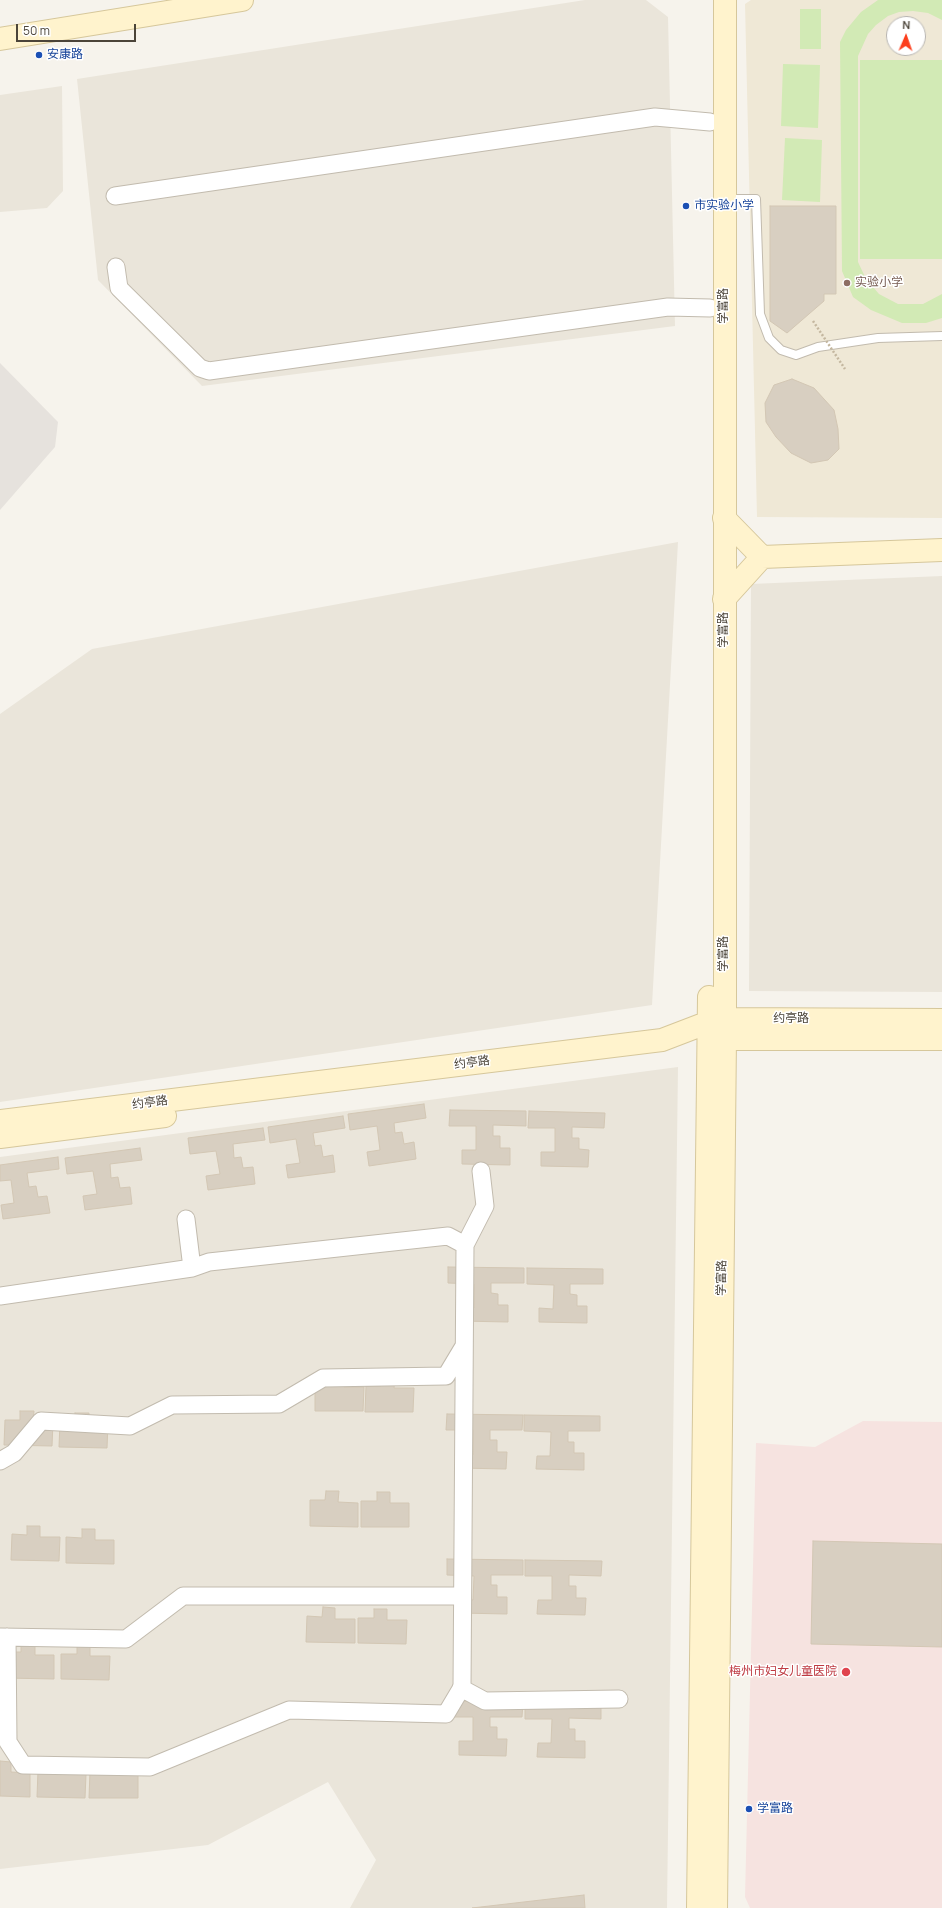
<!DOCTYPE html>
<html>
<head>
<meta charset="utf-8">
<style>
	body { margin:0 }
	#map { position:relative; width:942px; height:1908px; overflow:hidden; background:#f6f3ec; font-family:Manrope,sans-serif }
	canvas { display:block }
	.north { position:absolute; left:886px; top:16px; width:40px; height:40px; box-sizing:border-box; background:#fff; border:1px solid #b7b4b0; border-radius:50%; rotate:2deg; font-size:11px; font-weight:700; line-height:16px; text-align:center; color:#4b4439 }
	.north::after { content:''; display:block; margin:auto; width:14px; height:18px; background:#fc3f1d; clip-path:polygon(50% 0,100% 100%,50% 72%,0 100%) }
	.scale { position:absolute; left:16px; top:24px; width:120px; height:18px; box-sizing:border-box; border:2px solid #4b4439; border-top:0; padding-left:5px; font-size:12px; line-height:14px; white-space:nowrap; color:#4b4439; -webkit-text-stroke:3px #fff; paint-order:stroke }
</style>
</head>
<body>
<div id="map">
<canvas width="942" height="1908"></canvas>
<div class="north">N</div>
<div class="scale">50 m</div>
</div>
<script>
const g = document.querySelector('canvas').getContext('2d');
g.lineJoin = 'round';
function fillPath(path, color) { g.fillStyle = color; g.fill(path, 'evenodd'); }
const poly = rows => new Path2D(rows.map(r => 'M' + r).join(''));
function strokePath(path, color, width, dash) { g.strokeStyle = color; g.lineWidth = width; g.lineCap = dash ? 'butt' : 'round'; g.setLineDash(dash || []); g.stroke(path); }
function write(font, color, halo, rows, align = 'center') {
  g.font = font + ' Manrope,"Noto Sans SC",sans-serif'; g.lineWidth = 3; g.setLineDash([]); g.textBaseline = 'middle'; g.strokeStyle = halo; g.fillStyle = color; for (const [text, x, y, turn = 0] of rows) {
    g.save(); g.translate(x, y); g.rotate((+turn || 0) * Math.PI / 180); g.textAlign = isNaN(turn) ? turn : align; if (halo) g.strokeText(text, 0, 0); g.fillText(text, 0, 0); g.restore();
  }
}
const residential = poly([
	[585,0,646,0,668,17,675,326,202,386,98,280,77,79],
	[62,86,63,191,47,208,0,212,0,95],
	[678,542,652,1005,0,1102,0,714,92,649],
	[942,576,942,992,749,991,751,584],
	[678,1067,667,1908,350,1908,376,1860,328,1782,208,1845,0,1869,0,1157]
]);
const industrial = poly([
	[0,363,58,422,55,447,0,510]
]);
const education = poly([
	[751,0,942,0,942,518,757,517,745,4],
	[894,24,918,24,918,48,894,48]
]);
const medical = poly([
	[863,1421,942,1422,942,1908,750,1908,745,1897,756,1443,815,1447]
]);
const green = poly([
	[878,0,942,0,942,20,928,13,913,11,899,12,888,16,876,25,868,34,858,56,858,262,866,279,879,294,898,304,923,304,942,294,942,318,926,323,902,323,871,310,853,297,842,271,840,42,846,30,861,12],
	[800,9,821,9,821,49,800,49],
	[860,60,942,60,942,259,860,259],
	[783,64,820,65,818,128,781,126],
	[785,138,822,140,820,202,782,200]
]);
const building = poly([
	[770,206,836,206,836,294,824,294,824,301,787,333,770,321,770,206],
	[792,379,814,388,834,410,838,429,839,449,828,460,811,463,791,453,776,437,766,422,765,403,774,385,792,379],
	[424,1104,426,1118,394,1123,395,1133,402,1132,404,1144,414,1142,416,1159,369,1166,367,1152,380,1150,377,1126,350,1130,348,1114,424,1104],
	[450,1110,526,1111,526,1126,493,1125,493,1136,500,1136,500,1148,510,1148,510,1165,462,1164,462,1150,476,1150,476,1126,449,1126,450,1110],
	[529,1111,605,1113,604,1128,572,1127,572,1138,579,1138,579,1149,589,1150,588,1167,541,1166,541,1152,555,1152,555,1128,528,1128,529,1111],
	[343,1116,345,1128,313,1133,315,1146,321,1145,323,1157,333,1155,335,1172,288,1178,286,1165,300,1163,296,1139,270,1143,268,1127,343,1116],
	[263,1128,265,1140,233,1144,234,1158,241,1157,243,1168,253,1167,255,1184,208,1190,206,1176,220,1174,216,1151,190,1154,188,1138,263,1128],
	[140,1148,142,1160,110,1164,111,1178,118,1177,120,1188,130,1187,132,1204,85,1210,83,1196,97,1194,93,1171,67,1174,65,1158,140,1148],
	[58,1157,59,1169,27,1173,29,1187,36,1186,38,1197,47,1196,50,1213,3,1219,1,1205,14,1203,11,1180,0,1181,0,1165,58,1157],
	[448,1267,524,1268,524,1283,491,1283,491,1293,498,1294,498,1305,508,1305,508,1322,460,1321,460,1307,474,1308,474,1284,448,1283,448,1267],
	[527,1268,603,1269,603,1284,570,1284,570,1294,577,1295,577,1306,587,1306,587,1323,539,1322,539,1308,553,1309,554,1285,527,1284,527,1268],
	[344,1376,344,1387,364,1387,363,1411,315,1411,315,1384,344,1376],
	[381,1377,395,1377,394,1388,414,1388,413,1412,365,1412,366,1386,381,1386,381,1377],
	[20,1411,34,1411,33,1422,53,1422,52,1446,4,1445,5,1420,20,1420,20,1411],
	[75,1413,89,1413,88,1424,108,1424,107,1448,59,1447,60,1422,75,1422,75,1413],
	[447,1414,523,1415,522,1430,490,1430,490,1440,497,1440,497,1452,507,1452,506,1469,459,1468,459,1454,473,1455,473,1430,446,1430,447,1414],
	[524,1415,600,1416,600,1431,568,1431,568,1442,574,1442,574,1453,584,1453,584,1470,536,1469,537,1456,550,1456,551,1432,524,1431,524,1415],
	[326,1491,339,1491,338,1502,358,1503,358,1527,310,1526,310,1500,325,1500,326,1491],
	[377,1492,390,1492,390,1503,409,1503,409,1527,361,1527,361,1501,377,1501,377,1492],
	[27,1526,40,1526,40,1537,60,1537,59,1561,11,1560,12,1534,27,1535,27,1526],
	[82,1529,95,1529,95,1540,114,1540,114,1564,66,1563,66,1537,82,1538,82,1529],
	[813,1541,942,1544,942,1647,811,1644,813,1541],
	[447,1559,523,1560,523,1575,491,1575,491,1585,497,1585,497,1597,507,1597,507,1614,459,1613,460,1599,473,1600,474,1576,447,1575,447,1559],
	[525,1560,602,1561,601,1576,569,1575,569,1586,576,1586,576,1598,586,1598,585,1615,537,1614,538,1600,552,1600,552,1576,525,1576,525,1560],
	[323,1607,335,1608,335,1619,355,1619,355,1643,306,1642,307,1616,322,1617,323,1607],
	[374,1609,387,1609,387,1620,407,1620,406,1644,358,1643,358,1618,374,1618,374,1609],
	[21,1643,35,1643,35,1655,54,1655,54,1679,5,1678,6,1652,21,1652,21,1643],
	[77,1645,90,1645,90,1656,110,1656,109,1680,61,1679,61,1654,77,1654,77,1645],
	[447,1701,523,1702,522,1717,490,1717,490,1727,497,1727,497,1739,507,1739,506,1756,459,1755,459,1741,473,1741,473,1717,446,1717,447,1701],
	[525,1703,601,1704,601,1719,569,1718,569,1729,575,1729,575,1741,585,1741,585,1758,537,1757,538,1743,551,1743,552,1719,525,1719,525,1703],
	[0,1761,11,1762,11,1772,30,1773,30,1797,0,1796,0,1761],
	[38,1771,86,1774,85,1798,37,1797,38,1771],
	[90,1772,138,1775,138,1798,89,1798,90,1772],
	[584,1895,585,1908,472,1908,584,1895]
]);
const lane = poly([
	[725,199,756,199,760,314,769,338,781,350,796,355,818,347,878,338,942,336]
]);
const street = poly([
	[115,196,655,117,710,122],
	[116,267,119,288,200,368,209,371,668,307,710,308],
	[465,1245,485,1206,481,1171],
	[0,1296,192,1268],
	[0,1461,14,1453,41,1421,130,1426,172,1405,279,1404,323,1378,446,1376,464,1346],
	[0,1637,126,1639,183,1596,462,1596],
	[7,1637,8,1742,23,1765,150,1767,289,1710,446,1714,462,1687,465,1245,448,1236,209,1262,192,1268,186,1219],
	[461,1688,485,1701,619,1699]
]);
const secondary = poly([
	[0,39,242,0],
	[724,518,762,557],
	[724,599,762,557,942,550],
	[710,1039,942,1039],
	[0,1121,662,1040,709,1022,724,1019,942,1020],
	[0,1137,165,1116],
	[698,1908,709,997],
	[716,1908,725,1038,725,0]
]);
const pathBridge = poly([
	[813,321,845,369]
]);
const markers = [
	[39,55,4,"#1a4fb4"],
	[686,206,4,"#1a4fb4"],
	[847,283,4,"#8d6e63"],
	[846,1672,5,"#e0444e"],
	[749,1809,4,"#1a4fb4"]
];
const transitNames = [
	["安康路",47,55],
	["市实验小学",694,206],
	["学富路",757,1809]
];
const educationNames = [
	["实验小学",855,283]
];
const streetNames = [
	["学富路",724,306,-90],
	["学富路",724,630,-90],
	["学富路",724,954,-90],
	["约亭路",791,1019],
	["约亭路",472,1063,-7],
	["约亭路",150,1103,-7],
	["学富路",722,1278,-89]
];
const healthNames = [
	["梅州市妇女儿童医院",837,1672]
];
fillPath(residential, '#eae5da');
fillPath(industrial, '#e6e2dd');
fillPath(education, '#efe8d6');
fillPath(medical, '#f6e3e0');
fillPath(green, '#d2eab5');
fillPath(building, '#d8cfc1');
strokePath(building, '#d3c7b4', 1);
strokePath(lane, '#c2bbae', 10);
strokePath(street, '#c2bbae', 19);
strokePath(secondary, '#d6c79b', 24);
strokePath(lane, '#fff', 8);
strokePath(street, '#fff', 17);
strokePath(secondary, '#fff3cd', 22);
strokePath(pathBridge, '#c4b79f', 2.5, [2, 2]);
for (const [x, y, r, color] of markers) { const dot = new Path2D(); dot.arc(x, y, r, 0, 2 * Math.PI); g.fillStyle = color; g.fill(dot); strokePath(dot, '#fff', 1.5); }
write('12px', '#164399', '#fff', transitNames, 'left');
write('12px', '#785e54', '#fff', educationNames, 'left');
write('12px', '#4b4439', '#fff', streetNames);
write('12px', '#be3a42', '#fff', healthNames, 'right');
</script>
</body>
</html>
